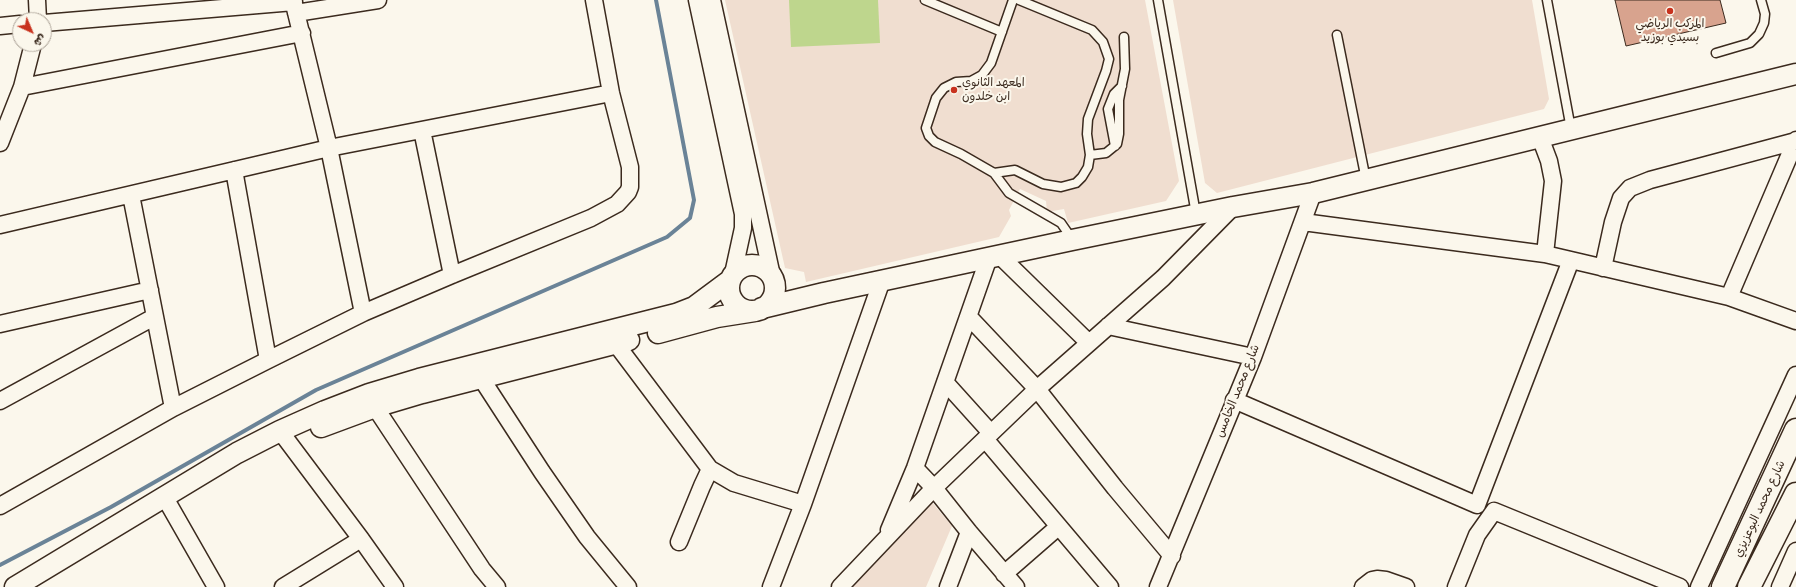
<!DOCTYPE html>
<html>
<head>
<meta charset="utf-8">
<style>
	body { margin:0 }
	#map { position:relative; width:1796px; height:587px; overflow:hidden; background:#fbf7ec; font-family:Pangolin,"Playpen Sans Arabic",sans-serif }
	canvas { display:block }
	.north { position:absolute; left:12px; top:12px; width:40px; height:40px; box-sizing:border-box; background:#fbf7ec; border:1px solid #aea59a; border-radius:50%; rotate:136deg; font-size:11px; font-weight:700; line-height:16px; text-align:center; color:#3b2a1e }
	.north::after { content:''; display:block; margin:auto; width:14px; height:18px; background:#c8321e; clip-path:polygon(50% 0,100% 100%,50% 72%,0 100%) }
</style>
</head>
<body>
<div id="map">
<canvas width="1796" height="587"></canvas>
<div class="north">ش</div>
</div>
<script>
const g = document.querySelector('canvas').getContext('2d');
g.lineJoin = 'round';
function fillPath(path, color) { g.fillStyle = color; g.fill(path, 'evenodd'); }
const poly = rows => new Path2D(rows.map(r => 'M' + r).join(''));
function strokePath(path, color, width, dash) { g.strokeStyle = color; g.lineWidth = width; g.lineCap = dash ? 'butt' : 'round'; g.setLineDash(dash || []); g.stroke(path); }
function write(font, color, halo, rows, align = 'center') {
  g.font = font + ' Pangolin,"Playpen Sans Arabic",sans-serif'; g.lineWidth = 4; g.setLineDash([]); g.textBaseline = 'middle'; g.strokeStyle = halo; g.fillStyle = color; for (const [text, x, y, turn = 0] of rows) {
    g.save(); g.translate(x, y); g.rotate((+turn || 0) * Math.PI / 180); g.textAlign = isNaN(turn) ? turn : align; if (halo) g.strokeText(text, 0, 0); g.fillText(text, 0, 0); g.restore();
  }
}
const built = poly([
	[725,0,1145,0,1179,181,1166,201,1068,223,1064,209,1047,212,1046,201,1020,189,1009,210,1011,216,999,237,806,282,804,272,785,268],
	[1173,0,1532,0,1549,99,1544,109,1217,193,1205,183],
	[930,500,952,526,926,587,844,587]
]);
const green = poly([
	[789,0,878,0,880,43,791,47]
]);
const stream = poly([
	[0,565,111,507,316,390,667,237,690,218,694,200,656,0]
]);
const building = poly([
	[1615,0,1720,0,1726,23,1626,46,1615,0]
]);
const service = poly([
	[925,0,1002,32],
	[1013,0,991,63,982,75,971,81,956,82,944,88,936,98,926,128,929,136,935,142,961,154,994,173,1009,193,1061,223,1072,239],
	[1158,0,1196,214],
	[1547,0,1571,129],
	[1337,35,1366,180],
	[1716,53,1750,43,1759,34,1764,23,1765,14,1761,0],
	[1115,146,1108,109,1114,94,1122,86],
	[1090,155,1106,153,1117,144,1119,134,1119,100,1125,69,1124,37],
	[994,173,1015,170,1043,184,1061,187,1076,183,1082,177,1088,167,1090,155,1087,134,1088,119,1106,71,1109,59,1103,42,1092,30,1019,0]
]);
const minor = poly([
	[37,0,38,20],
	[293,0,329,148,363,313],
	[697,0,743,214,743,228,733,274],
	[712,0,772,276],
	[296,13,378,0],
	[44,23,294,2],
	[0,26,20,24],
	[22,87,302,33],
	[422,130,452,275],
	[1540,137,1549,161,1553,181,1545,254],
	[0,143,22,87,33,44],
	[234,170,268,360],
	[131,195,173,408],
	[1303,222,1545,254,1729,297,1796,321],
	[0,225,329,148,611,93],
	[999,255,1089,343],
	[1603,268,1613,222,1621,198,1630,188,1650,180,1796,141],
	[1729,297,1796,140],
	[969,317,1037,389,1115,488,1172,556],
	[0,324,150,290],
	[1108,326,1253,357],
	[616,344,710,469,734,483,803,504],
	[476,369,481,378,542,472,587,537,628,587],
	[945,382,991,433],
	[371,397,375,407,482,569,497,587],
	[1234,400,1477,505,1571,260],
	[0,401,154,317],
	[280,431,361,539,395,587],
	[985,439,1110,587],
	[915,468,934,488,969,532,1016,587],
	[164,496,216,587],
	[0,506,173,408,268,360,363,313,452,275,591,218,617,204,628,192,630,187,630,167,611,93,594,0],
	[889,530,915,468,989,257],
	[679,542,702,486,710,469],
	[1004,574,1058,527],
	[283,587,361,539],
	[771,587,803,504,882,280],
	[840,587,934,488,1037,389,1163,278,1233,207],
	[948,587,969,532],
	[1158,587,1253,357,1313,193],
	[1363,587,1372,580,1377,579,1386,580,1406,587],
	[1456,587,1477,535,1494,511,1680,587],
	[1699,587,1796,375],
	[1780,587,1796,551]
]);
const tertiary = poly([
	'729 288a23 23 0 1 1 46 0a23 23 0 1 1-46 0Z',
	[762,308,824,293,1072,240,1233,207,1313,193,1796,74],
	[658,333,717,317,755,311],
	[321,427,375,407,422,393,629,340],
	[15,587,237,453,280,431,325,411,369,394,419,379,676,314,694,307,729,281]
]);
const secondary = poly([
	[1723,587,1796,430],
	[1749,587,1796,494]
]);
const markers = [
	[1670,11,4,"#c8321e"],
	[954,90,4,"#c8321e"]
];
const poiNames = [
	["المركب الرياضي",1670,24],
	["بسيدي بوزيد",1670,38],
	["المعهد الثانوي",962,83,"left"],
	["ابن خلدون",962,97,"left"]
];
const streetNames = [
	["شارع محمد الخامس",1238,391,-68],
	["شارع محمد البوعزيزي",1760,509,-65]
];
fillPath(built, '#f0ded0');
fillPath(green, '#bed68d');
strokePath(stream, '#6a8397', 4);
fillPath(building, '#d8a38e');
strokePath(building, '#3b2a1e', 1);
strokePath(service, '#3b2a1e', 11);
strokePath(minor, '#3b2a1e', 19);
strokePath(tertiary, '#3b2a1e', 23);
strokePath(secondary, '#3b2a1e', 25);
strokePath(service, '#fbf7ec', 8);
strokePath(minor, '#fbf7ec', 16);
strokePath(tertiary, '#fbf7ec', 20);
strokePath(secondary, '#fbf7ec', 22);
for (const [x, y, r, color] of markers) { const dot = new Path2D(); dot.arc(x, y, r, 0, 2 * Math.PI); g.fillStyle = color; g.fill(dot); strokePath(dot, '#fbf7ec', 1.5); }
write('12px', '#3b2a1e', '#fbf7ec', poiNames);
write('12px', '#3b2a1e', '#fbf7ec', streetNames);
</script>
</body>
</html>
